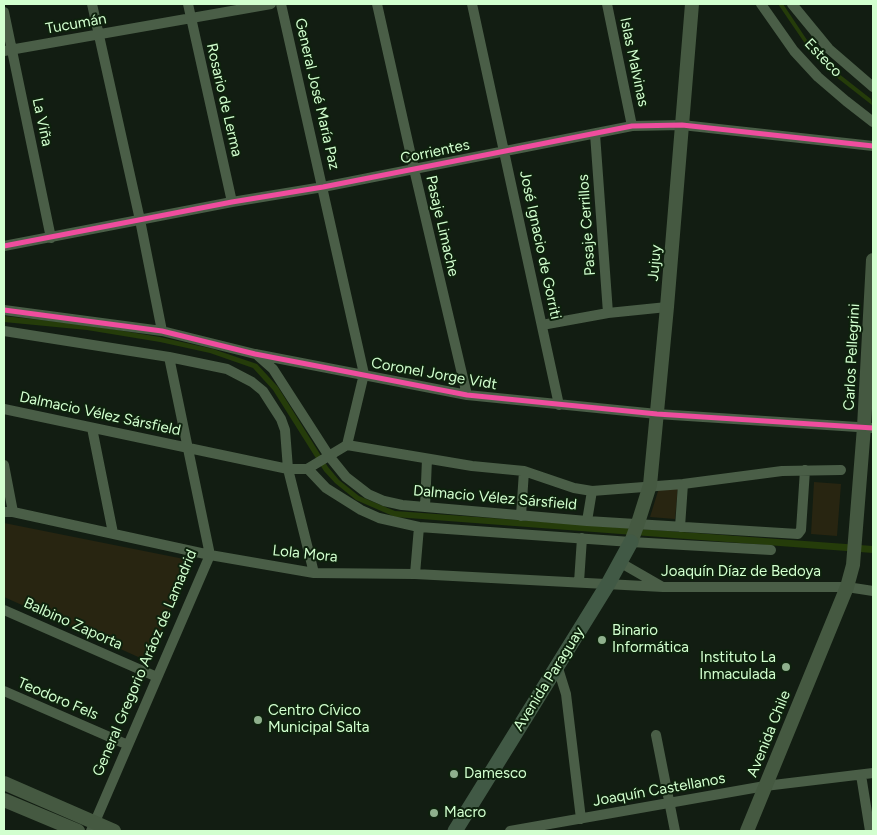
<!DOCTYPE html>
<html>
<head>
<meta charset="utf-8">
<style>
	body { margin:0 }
	#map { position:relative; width:877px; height:835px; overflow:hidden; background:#121d12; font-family:Figtree,sans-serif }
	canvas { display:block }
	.frame { position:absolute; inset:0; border:5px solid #d2ffcf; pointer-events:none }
</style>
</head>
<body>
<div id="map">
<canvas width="877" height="835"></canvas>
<div class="frame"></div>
</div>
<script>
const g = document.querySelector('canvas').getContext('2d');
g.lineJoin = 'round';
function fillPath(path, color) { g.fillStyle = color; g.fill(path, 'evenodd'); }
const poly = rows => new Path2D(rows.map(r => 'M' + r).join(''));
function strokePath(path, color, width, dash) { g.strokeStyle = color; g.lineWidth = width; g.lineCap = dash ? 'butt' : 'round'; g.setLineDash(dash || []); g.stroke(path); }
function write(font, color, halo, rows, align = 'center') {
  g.font = font + ' Figtree,sans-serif'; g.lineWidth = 4; g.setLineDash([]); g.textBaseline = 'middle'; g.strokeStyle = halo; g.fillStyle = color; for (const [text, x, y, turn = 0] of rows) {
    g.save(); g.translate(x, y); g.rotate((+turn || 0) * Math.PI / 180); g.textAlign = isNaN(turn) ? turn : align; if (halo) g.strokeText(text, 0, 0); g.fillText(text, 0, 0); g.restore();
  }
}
const green = poly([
	[814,482,841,484,837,536,811,534],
	[678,487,675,519,650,517,659,488],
	[4,523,189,560,191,565,150,657,145,660,4,597]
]);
const water = poly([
	[778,4,783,4,809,43,834,70,871,99,872,105,831,73,806,45],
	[4,316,87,325,160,337,213,349,257,364,278,387,328,467,339,480,359,496,395,511,873,546,873,553,395,517,356,500,335,483,324,471,273,390,253,368,210,353,160,342,87,330,4,322]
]);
const minor = poly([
	[92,4,140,220,162,331],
	[188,4,232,202],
	[377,4,414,169,467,395],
	[472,4,559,405],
	[607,4,632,126],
	[761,4,794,51,818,77,846,101,873,122],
	[792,4,829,49,873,87],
	[4,12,51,238],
	[4,51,271,4],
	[595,134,608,313],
	[4,246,232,202,323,187,632,126,682,125,873,146],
	[4,310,162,331,255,354,467,395,657,414,873,428],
	[542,325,608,313,667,307],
	[4,331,169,357,227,369,252,382,263,391,281,419,285,430,288,469,314,573],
	[256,354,273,369,329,456,346,477,368,494,384,501,402,505,587,521,798,534,801,530,805,470],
	[4,409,288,469,307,469,347,445,364,374,281,4],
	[92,428,113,533],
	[347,445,472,466,524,471,574,488,592,491,683,484,782,471,841,470],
	[4,465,13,512],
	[308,469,326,488,361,510,379,518,419,527,631,542,771,550],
	[425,507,427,459],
	[4,512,13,512,210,555,314,573,415,574,663,587,847,587,873,591],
	[521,516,524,471],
	[587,521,592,491],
	[680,527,683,484],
	[621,563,661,586],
	[415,574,419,527],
	[579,582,582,538],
	[4,610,157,677],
	[557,665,566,694,581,819],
	[4,691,128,745],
	[656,735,675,831],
	[861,775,870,831],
	[91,831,210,555,169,357],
	[510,831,765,786,873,773]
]);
const secondary = poly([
	[631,542,638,523,650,485,667,307,692,4],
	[4,783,114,831],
	[4,800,78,831],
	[747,831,847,587,853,565,864,427,873,260]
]);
const primary = poly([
	[455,831,608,584,631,542]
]);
const cycleway = poly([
	[4,246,232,202,323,187,632,126,682,125,873,146],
	[4,310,162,331,255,354,467,395,657,414,873,428]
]);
const markers = [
	[602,640,5,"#8fb08d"],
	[786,667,5,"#8fb08d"],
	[258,720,5,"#8fb08d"],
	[454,774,5,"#8fb08d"],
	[434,813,5,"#8fb08d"]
];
const streetNames = [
	["Tucumán",76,24,-10],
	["Esteco",823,58,46],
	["Islas Malvinas",634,62,78],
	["General José María Paz",317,94,77],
	["Rosario de Lerma",224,100,77],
	["La Viña",42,122,78],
	["Corrientes",435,152,-12],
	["Pasaje Cerrillos",587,225,-94],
	["Pasaje Limache",442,226,77],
	["José Ignacio de Gorriti",540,245,78],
	["Jujuy",655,263,-85],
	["Carlos Pellegrini",852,357,-87],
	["Coronel Jorge Vidt",434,374,10],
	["Dalmacio Vélez Sársfield",100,414,12],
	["Dalmacio Vélez Sársfield",495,498,5],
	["Lola Mora",305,554,6],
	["Joaquín Díaz de Bedoya",741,572],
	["Balbino Zaporta",73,624,24],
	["General Gregorio Aráoz de Lamadrid",145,663,-67],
	["Avenida Paraguay",549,679,-58],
	["Teodoro Fels",58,699,23],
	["Avenida Chile",769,734,-68],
	["Joaquín Castellanos",659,790,-10]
];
const poiNames = [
	["Binario",612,631],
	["Informática",612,648],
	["Instituto La",776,658,"right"],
	["Inmaculada",776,675,"right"],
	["Centro Cívico",268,711],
	["Municipal Salta",268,728],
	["Damesco",464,774],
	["Macro",444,813]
];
fillPath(green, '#282511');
fillPath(water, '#253c0a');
strokePath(minor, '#4a5e47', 10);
strokePath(secondary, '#455941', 14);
strokePath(primary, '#415945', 15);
strokePath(cycleway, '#ef4d9e', 5);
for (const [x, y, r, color] of markers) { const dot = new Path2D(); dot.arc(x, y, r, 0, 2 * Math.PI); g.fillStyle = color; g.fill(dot); strokePath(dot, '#0e220d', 2); }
write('15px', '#d2ffcf', '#0e220d', streetNames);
write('15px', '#d2ffcf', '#0e220d', poiNames, 'left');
</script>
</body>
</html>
